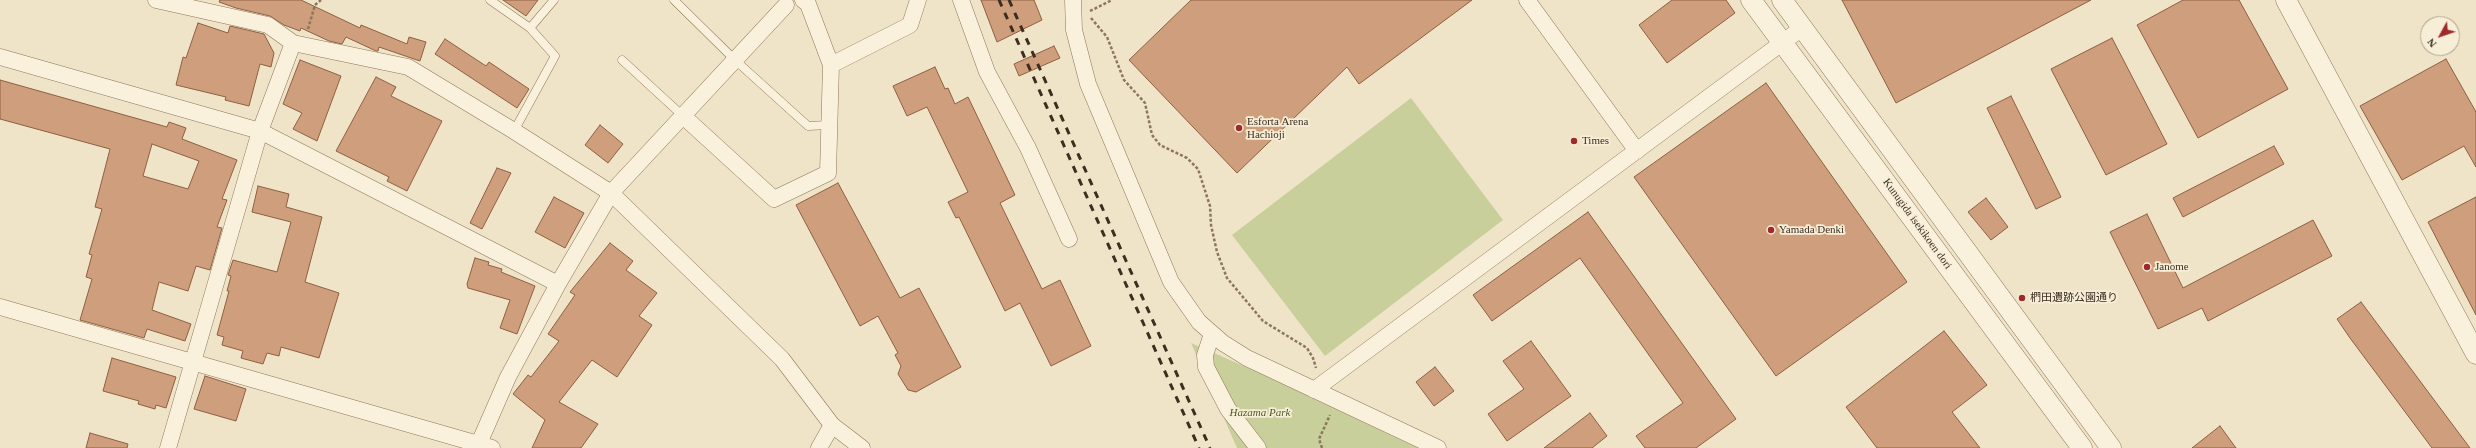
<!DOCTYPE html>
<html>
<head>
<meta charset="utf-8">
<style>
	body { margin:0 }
	#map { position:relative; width:2476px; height:448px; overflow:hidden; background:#f0e4c8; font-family:"Times New Roman",serif }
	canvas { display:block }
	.north { position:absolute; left:2420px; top:16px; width:40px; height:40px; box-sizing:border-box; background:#f7eed8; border:1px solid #ada18e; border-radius:50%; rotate:230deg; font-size:11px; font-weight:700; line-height:16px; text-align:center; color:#3d2e20 }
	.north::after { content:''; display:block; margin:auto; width:14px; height:18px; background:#9e2a2b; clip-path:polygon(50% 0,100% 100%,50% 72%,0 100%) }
</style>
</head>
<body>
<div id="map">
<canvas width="2476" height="448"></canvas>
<div class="north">N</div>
</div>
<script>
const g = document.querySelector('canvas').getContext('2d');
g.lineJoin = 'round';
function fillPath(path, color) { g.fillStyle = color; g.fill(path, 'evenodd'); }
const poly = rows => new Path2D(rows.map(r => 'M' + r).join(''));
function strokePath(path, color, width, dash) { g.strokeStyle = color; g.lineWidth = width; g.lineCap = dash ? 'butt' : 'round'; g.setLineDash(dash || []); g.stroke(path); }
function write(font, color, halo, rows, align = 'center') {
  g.font = font + ' "Times New Roman","Noto Sans JP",serif'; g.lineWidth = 3.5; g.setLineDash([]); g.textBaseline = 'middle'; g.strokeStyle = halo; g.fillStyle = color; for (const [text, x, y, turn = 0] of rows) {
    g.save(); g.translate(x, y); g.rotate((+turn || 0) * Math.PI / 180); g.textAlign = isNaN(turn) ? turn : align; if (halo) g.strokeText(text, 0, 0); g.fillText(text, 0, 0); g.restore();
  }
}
const green = poly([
	[1411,98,1503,220,1325,356,1232,235],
	[1191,343,1262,374,1418,448,1237,448]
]);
const building = poly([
	[220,0,301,0,360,28,361,25,407,44,409,37,426,42,420,61,379,47,378,51,376,51,346,37,342,44,329,41,301,28,300,31,284,25,270,16,236,8,219,2,220,0],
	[503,0,538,0,526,16,503,0],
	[981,0,1034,0,1042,20,997,42,981,0],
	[1191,0,1472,0,1359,84,1347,67,1237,173,1129,60,1191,0],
	[1672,0,1726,0,1735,13,1667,63,1639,25,1672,0],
	[1842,0,2091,0,1896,103,1842,0],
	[2183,0,2239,0,2288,89,2198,138,2137,25,2183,0],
	[198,23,228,33,230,26,264,34,274,53,271,67,260,64,249,106,225,100,226,97,176,85,183,57,186,58,198,23],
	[2112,38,2167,144,2106,175,2051,69,2112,38],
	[445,39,486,66,489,62,529,89,517,108,435,54,445,39],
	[1054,46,1060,58,1019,76,1014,64,1054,46],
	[2446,59,2476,112,2476,167,2464,146,2402,180,2360,106,2446,59],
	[300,60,341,76,317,141,293,129,302,113,283,104,300,60],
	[935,67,945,89,948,88,955,104,968,97,1015,195,1000,203,1042,289,1060,280,1091,346,1051,366,1020,303,1005,311,959,217,956,218,948,202,968,192,927,107,907,116,893,86,935,67],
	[376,77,396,87,391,96,442,121,407,191,387,181,389,177,336,151,376,77],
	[0,80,167,127,169,122,186,128,182,139,237,160,222,199,227,200,217,227,222,228,210,270,196,266,188,291,159,282,152,310,191,324,185,341,147,329,144,338,80,320,92,279,86,277,92,255,89,254,102,209,95,207,110,149,0,119,0,80],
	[152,144,199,161,188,189,143,176,152,144],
	[1766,83,1907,282,1776,376,1634,177,1766,83],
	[2011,96,2061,197,2036,209,1987,108,2011,96],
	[600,125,623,144,608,163,585,145,600,125],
	[2274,146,2284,164,2183,217,2173,198,2274,146],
	[497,168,511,173,482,229,470,223,497,168],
	[838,183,900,298,919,288,961,367,916,392,908,390,898,374,901,366,895,355,898,353,878,316,860,326,796,205,838,183],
	[258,186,289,194,286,207,322,217,305,282,339,293,319,358,281,347,279,356,267,353,263,364,241,358,243,351,222,345,224,337,217,335,229,291,227,291,231,276,228,275,233,260,277,272,291,222,252,212,258,186],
	[554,197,584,213,565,248,535,232,554,197],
	[2476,197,2476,315,2428,222,2476,197],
	[1986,198,2008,227,1991,240,1968,212,1986,198],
	[1588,212,1736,419,1696,448,1645,448,1636,436,1683,403,1580,258,1492,321,1473,295,1588,212],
	[2147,214,2183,288,2313,220,2332,256,2208,321,2202,308,2158,329,2110,232,2147,214],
	[610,243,633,261,626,270,657,293,639,316,652,325,617,377,592,360,559,402,598,424,581,448,532,448,545,420,513,394,528,375,531,377,559,341,548,334,575,295,570,292,610,243],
	[475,258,489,262,488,265,502,269,501,272,535,286,517,334,500,328,510,300,468,288,467,284,475,258],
	[2361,302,2470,448,2432,448,2350,338,2337,319,2361,302],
	[1944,331,1987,385,1952,412,1980,448,1877,448,1846,407,1944,331],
	[1531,341,1571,396,1507,441,1488,414,1524,389,1503,361,1531,341],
	[112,358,176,377,166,408,156,405,155,409,138,404,139,401,103,391,112,358],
	[1435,367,1454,391,1434,406,1416,382,1435,367],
	[205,376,246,389,236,421,194,409,205,376],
	[1590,413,1607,436,1592,448,1544,448,1590,413],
	[2220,426,2236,448,2192,448,2220,426],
	[90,433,128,444,127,448,86,448,90,433]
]);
const path = poly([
	[1090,11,1112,0],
	[1091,18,1107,37,1124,80,1145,103,1152,135,1160,145,1187,158,1198,169,1210,206,1211,225,1217,252,1227,278,1263,321,1307,348,1313,358,1316,368],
	[308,29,315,5,321,0],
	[1322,448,1319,439,1330,415]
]);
const service = poly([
	[490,0,530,28,555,56,514,131],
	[674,0,735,60,808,126,829,125],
	[530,28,554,0],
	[622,60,683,116]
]);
const minor = poly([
	[156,0,268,25,293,43,408,67,514,131,611,193,782,359,832,425,862,448],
	[803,0,808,4,831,65],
	[961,0,987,72,1028,148,1069,239],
	[1073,0,1074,30,1088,84,1171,282,1199,322,1223,343,1247,358,1438,448],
	[1527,0,1637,151],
	[0,57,260,131,558,284],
	[683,116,774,199,828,173,831,65,910,25,918,0],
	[0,307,492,448],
	[1212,334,1205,355,1206,367,1228,409,1258,448],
	[1314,390,1802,28],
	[168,448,260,131,293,43],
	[477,448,508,377,558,284,611,193,786,5],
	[819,448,832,425]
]);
const tertiary = poly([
	[1751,0,2082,448],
	[1782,0,2111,448],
	[2286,0,2476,354]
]);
const rail = poly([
	[999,0,1199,448],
	[1009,0,1210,448]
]);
const markers = [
	[1239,128,4,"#9e2a2b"],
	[1574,141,4,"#9e2a2b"],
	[1771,230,4,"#9e2a2b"],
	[2147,267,4,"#9e2a2b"],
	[2022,298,4,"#9e2a2b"]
];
const poiNames = [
	["Esforta Arena",1247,122],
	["Hachioji",1247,135],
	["Times",1582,141],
	["Yamada Denki",1779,230],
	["Janome",2155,267],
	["椚田遺跡公園通り",2030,298]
];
const streetNames = [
	["Kunugida isekikoen dori",1917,224,54]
];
const parkNames = [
	["Hazama Park",1260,413]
];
fillPath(green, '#c9cf9b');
fillPath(building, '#cf9f7d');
strokePath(building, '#8d5f41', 1);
strokePath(service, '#8d765c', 9);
strokePath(minor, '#8d765c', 17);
strokePath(tertiary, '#8d765c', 21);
strokePath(path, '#8d765c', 2.5, [3, 2]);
strokePath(service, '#faf1dc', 8);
strokePath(minor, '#faf1dc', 16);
strokePath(tertiary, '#faf1dc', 20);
strokePath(rail, '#3d2e20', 3, [7, 7]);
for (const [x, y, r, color] of markers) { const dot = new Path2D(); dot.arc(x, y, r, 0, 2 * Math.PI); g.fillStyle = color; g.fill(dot); strokePath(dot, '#f7eed8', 1.5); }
write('11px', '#3d2e20', '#f7eed8', poiNames, 'left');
write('11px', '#3d2e20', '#f7eed8', streetNames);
write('italic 11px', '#4d5a26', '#f7eed8', parkNames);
</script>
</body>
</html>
